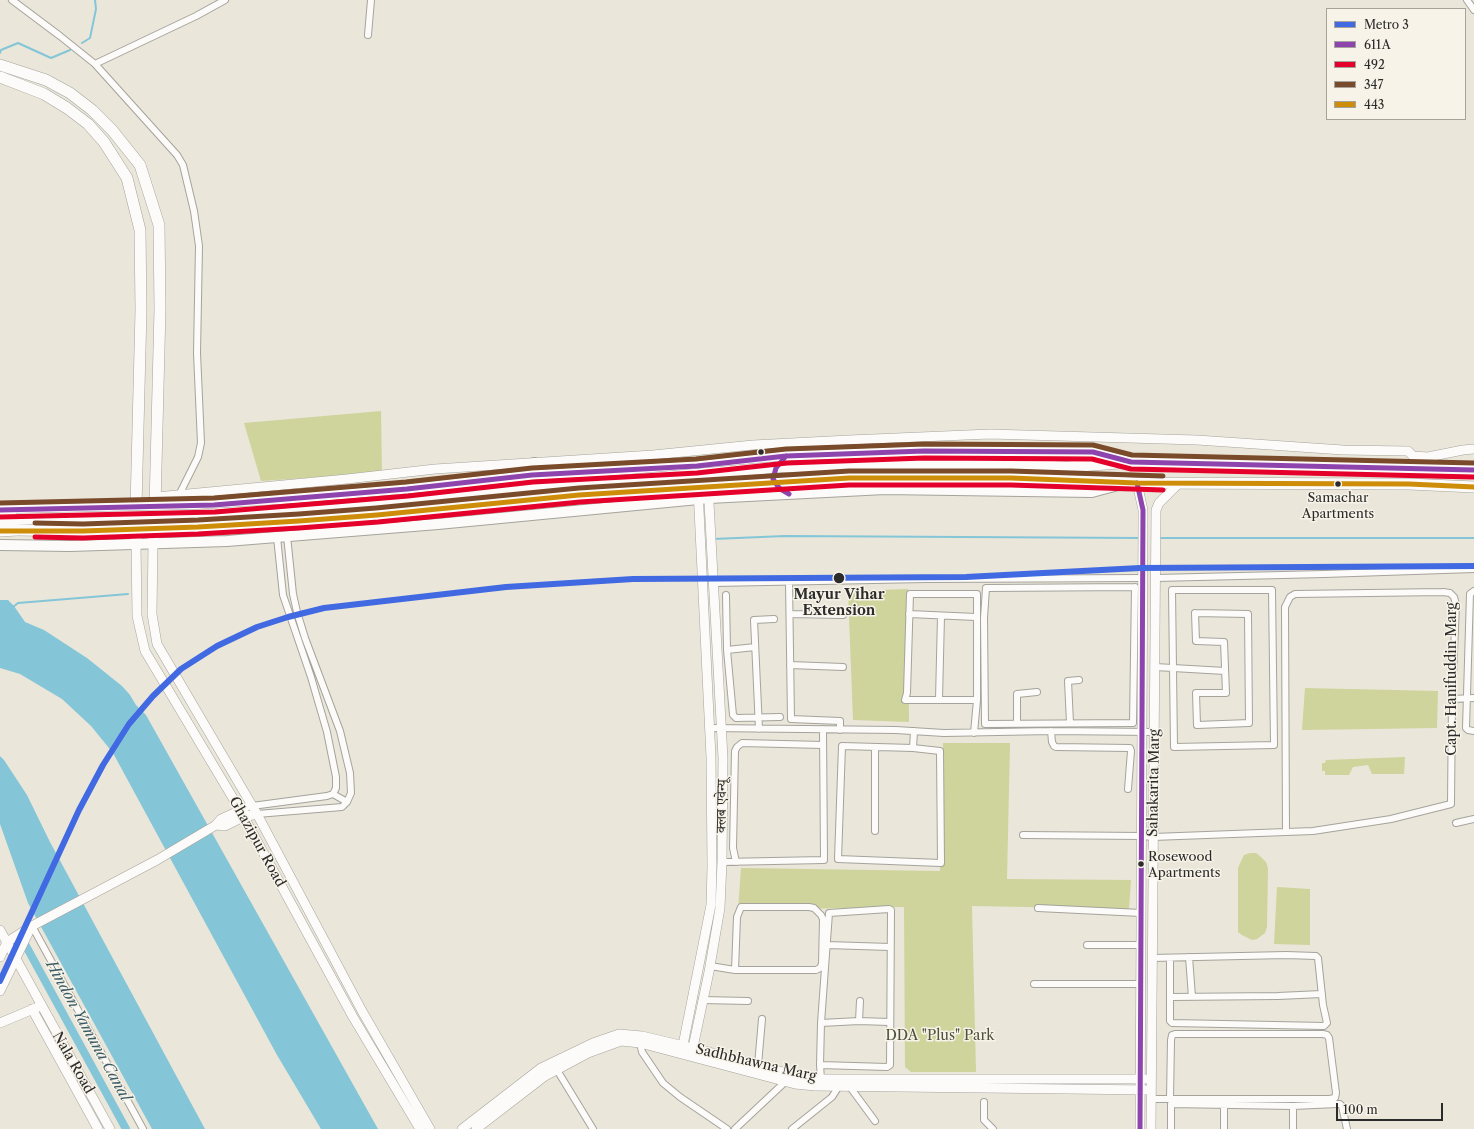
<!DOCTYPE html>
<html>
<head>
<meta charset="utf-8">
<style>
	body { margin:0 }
	#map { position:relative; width:1474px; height:1129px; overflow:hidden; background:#eae6da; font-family:"Libre Caslon Text",serif }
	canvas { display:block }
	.legend { position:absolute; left:1326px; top:8px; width:140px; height:112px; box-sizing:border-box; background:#f7f3e8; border:1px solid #a5a39c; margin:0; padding:5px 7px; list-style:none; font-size:12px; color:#2b2b2b }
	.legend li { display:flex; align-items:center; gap:8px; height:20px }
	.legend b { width:20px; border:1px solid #a5a39c }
	.scale { position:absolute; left:1336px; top:1103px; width:107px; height:18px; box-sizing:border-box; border:2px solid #2b2b2b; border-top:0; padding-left:5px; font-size:12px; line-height:14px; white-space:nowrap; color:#2b2b2b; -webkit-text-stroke:3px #f7f3e8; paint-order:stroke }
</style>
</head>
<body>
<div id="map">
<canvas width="1474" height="1129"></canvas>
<ul class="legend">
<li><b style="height:5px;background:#4169e1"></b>Metro 3</li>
<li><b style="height:5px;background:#8e44ad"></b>611A</li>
<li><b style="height:5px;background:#e4002b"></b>492</li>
<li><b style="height:5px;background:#7a4b2a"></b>347</li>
<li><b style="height:5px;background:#ce8d09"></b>443</li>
</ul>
<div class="scale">100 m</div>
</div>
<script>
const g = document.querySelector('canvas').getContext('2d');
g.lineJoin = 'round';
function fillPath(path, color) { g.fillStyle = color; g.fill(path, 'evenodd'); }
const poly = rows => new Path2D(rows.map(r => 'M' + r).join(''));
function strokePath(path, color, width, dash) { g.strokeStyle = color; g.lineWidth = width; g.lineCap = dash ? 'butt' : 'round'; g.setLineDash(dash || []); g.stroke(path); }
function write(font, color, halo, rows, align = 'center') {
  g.font = font + ' "Libre Caslon Text","Noto Serif Devanagari",serif'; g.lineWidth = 3; g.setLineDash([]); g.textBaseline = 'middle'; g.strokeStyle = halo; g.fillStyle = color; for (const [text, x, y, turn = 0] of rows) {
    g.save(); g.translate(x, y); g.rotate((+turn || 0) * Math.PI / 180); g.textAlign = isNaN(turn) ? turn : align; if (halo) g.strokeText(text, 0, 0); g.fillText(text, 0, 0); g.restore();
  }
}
const green = poly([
	[381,411,382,473,261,481,244,423],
	[908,589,909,722,853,720,848,591],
	[1305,688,1438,691,1437,728,1302,730],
	[943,743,1010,743,1007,879,1131,880,1129,909,972,906,976,1072,911,1072,905,1067,904,907,738,910,741,868,940,871],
	[1405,757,1404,774,1372,774,1368,765,1353,767,1349,775,1325,775,1325,771,1322,771,1322,763,1325,763,1326,760],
	[1250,853,1256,853,1261,857,1266,862,1268,868,1267,927,1265,933,1257,939,1252,940,1242,935,1238,932,1238,868,1244,855],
	[1277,887,1310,889,1310,945,1274,944]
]);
const water = poly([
	[0,600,8,600,14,606,25,622,44,630,87,658,122,686,130,695,136,705,146,715,378,1129,321,1129,277,1055,113,753,91,726,62,699,20,674,0,668],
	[0,756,4,760,27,795,50,842,205,1129,152,1129,28,903,0,824]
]);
const stream = poly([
	[82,43,90,38,96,9,95,0],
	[0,53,1,50,18,43,51,58,70,50],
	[1159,538,1474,538],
	[713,539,785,536,1141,538],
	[13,607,18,603,128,594]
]);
const canal = poly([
	[26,946,126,1129]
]);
const street = poly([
	[12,0,60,36,95,64,177,155,183,165,194,211,199,246,197,353,201,443,198,457,179,495],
	[1467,0,1474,10],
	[368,35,371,0],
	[95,64,196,16,225,0],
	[1156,578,1324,574,1474,569],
	[789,582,791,719,840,721,840,730],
	[714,583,926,579,1143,578],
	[1135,587,1133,723,985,724,984,618,986,588,1135,587],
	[1474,591,1470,594,1466,728,1468,730,1474,731],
	[1443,592,1450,593,1454,597,1456,604,1452,699,1451,804,1391,819,1313,831,1286,832,1285,607,1290,597,1295,594,1443,592],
	[726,595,727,650,733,715,736,718,780,717],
	[1195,613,1248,614,1249,723,1197,725,1196,693,1226,693,1224,642,1196,641,1195,613],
	[790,614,843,615],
	[909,614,976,617],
	[727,650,755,647],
	[790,665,843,667],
	[1155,667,1173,668,1172,590,1272,590,1274,745,1174,747,1173,668,1225,671],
	[939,699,941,616],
	[1452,699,1474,698],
	[1070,723,1068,681,1079,680],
	[1017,724,1017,694,1037,692],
	[710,728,896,730,944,733,1051,731,1154,732],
	[759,729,754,620,774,619],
	[1051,731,1052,742,1054,746,1056,747,1130,748,1131,751,1128,789],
	[974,733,977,700,977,594,910,594,907,693,905,700,977,700],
	[875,748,875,831],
	[913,748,842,746,838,859,941,863,940,751,913,748,914,731],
	[333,794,347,802],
	[252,806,327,796,333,794,336,788,336,777,327,732,311,677,283,595,277,537],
	[257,814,342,807,347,802,351,793,350,773,340,731,305,638,297,612,293,594,287,536],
	[1456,823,1474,819],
	[1023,835,1142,836,1153,837,1286,832],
	[722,862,824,860,823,729],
	[736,862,733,848,735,751,737,747,742,743,823,745],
	[1038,908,1141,913],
	[32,926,143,1129],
	[827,945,890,947],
	[1087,945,1141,945],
	[1189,957,1192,997],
	[1152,958,1286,955,1316,956,1318,958,1323,1005,1327,1023,1324,1026,1172,1023,1170,1021,1170,958],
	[710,966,735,970,816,970,820,968,822,964,823,919,821,915,814,908,809,907,741,907,737,917,735,970],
	[1034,984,1141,984],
	[1171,997,1278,996,1322,994],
	[702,1000,748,1001],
	[859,1021,860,1001],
	[821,1023,859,1021,889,1022],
	[640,1043,642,1052,663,1083,680,1097,727,1129],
	[758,1065,762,1019],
	[820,1065,887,1067,890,1065,891,910,889,909,829,913,821,1023,820,1065,821,1079],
	[557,1070,593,1129],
	[850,1087,875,1121],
	[1151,1099,1329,1099,1335,1098,1336,1093,1329,1038,1327,1035,1323,1034,1175,1034,1172,1035,1171,1040,1170,1099],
	[984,1102,984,1120,993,1129],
	[735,1129,785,1082],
	[792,1129,832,1097,839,1086],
	[1171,1129,1171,1104,1293,1106,1337,1104,1340,1104,1342,1106,1347,1129],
	[1224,1129,1224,1105],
	[1293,1129,1293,1106]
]);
const secondary = poly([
	[1137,483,1143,510,1143,521,1140,1129],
	[156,497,347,479,435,469,653,455,753,445,849,440,990,434,1197,440,1343,450,1408,451,1413,456,1428,457,1463,450,1474,449],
	[136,543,137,616,145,651,240,810,353,1017,420,1129],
	[153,544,152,614,157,644,257,814,362,1011,430,1129],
	[216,825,225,826,243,817,257,814],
	[0,930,110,1129],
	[0,957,7,942,32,926,157,860,216,825,221,819,245,808],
	[0,991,31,927],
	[32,1009,98,1129],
	[0,1023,38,1007],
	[682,1050,711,905,712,866,711,757,697,468],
	[692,1052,709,972,720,908,722,862,723,758,707,466],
	[462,1129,541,1068,593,1043,619,1034,642,1036,709,1052,798,1076,818,1079,1151,1079],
	[476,1129,545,1076,588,1053,621,1041,640,1043,795,1084,815,1086,1151,1090],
	[1151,1129,1156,510,1159,503,1179,483]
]);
const primary = poly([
	[532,475,534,463],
	[0,510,214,505,407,489,532,475,697,466,786,456,924,451,1093,452,1126,461],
	[0,545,70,546,227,541,438,524,709,498,885,489,1092,492,1122,484]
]);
const highway = poly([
	[0,65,46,80,70,93,92,110,112,130,140,165,159,225,160,309,155,506,153,544],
	[0,77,44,94,67,108,88,124,104,142,127,178,140,230,141,310,136,507,136,543],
	[850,466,1010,465,1067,467,1131,462,1474,470],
	[849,478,1011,478,1137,483,1409,484,1474,487],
	[0,520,16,519],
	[0,531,17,530]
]);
const highwayBridge = poly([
	[16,519,197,515,298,509,780,467,850,466],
	[17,530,83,531,198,527,299,521,377,515,579,495,849,478]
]);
const bus1 = poly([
	[786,456,776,468,773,479,779,488,789,494],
	[1137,483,1143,510,1140,1129],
	[0,510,214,505,407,489,532,475,697,466,786,456,924,451,1093,452,1131,462,1474,470]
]);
const bus2 = poly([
	[0,517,215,512,408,496,533,482,697,473,787,463,924,458,1092,459,1131,469,1474,477],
	[35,537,83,538,198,534,299,528,378,522,580,502,849,485,1011,485,1163,490]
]);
const bus3 = poly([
	[0,503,214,498,406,482,532,468,696,459,786,449,924,444,1093,445,1132,455,1474,463],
	[35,523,83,524,198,520,299,514,376,508,579,488,849,471,1011,471,1163,476]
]);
const bus4 = poly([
	[0,531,83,531,198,527,299,521,377,515,579,495,849,478,1011,478,1137,483,1409,484,1474,487]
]);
const metro1 = poly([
	[0,981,79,810,103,765,129,724,153,696,181,669,217,646,257,627,288,617,324,608,506,587,633,579,966,577,1140,568,1474,566]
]);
const markers = [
	[761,452,3.5,"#2b2b2b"],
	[1338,484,3.5,"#2b2b2b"],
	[839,578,6,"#2b2b2b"],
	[1141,864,3.5,"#2b2b2b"]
];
const busNames = [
	["Samachar",1338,498],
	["Apartments",1338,514],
	["Rosewood",1148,857,"left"],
	["Apartments",1148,873,"left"]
];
const stopNames = [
	["Mayur Vihar",839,595],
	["Extension",839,611]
];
const streetNames = [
	["Capt. Hanifuddin Marg",1452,679,-90],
	["Sahakarita Marg",1154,783,-89],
	["क्लब एवेन्यू",722,806,-89],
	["Ghazipur Road",257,842,61],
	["Nala Road",73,1063,60],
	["Sadhbhawna Marg",756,1063,13]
];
const parkNames = [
	["DDA \"Plus\" Park",940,1036]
];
const waterNames = [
	["Hindon Yamuna Canal",88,1031,61]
];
fillPath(green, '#ced49b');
fillPath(water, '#84c6d8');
strokePath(stream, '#84c6d8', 2);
strokePath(canal, '#84c6d8', 8);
strokePath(street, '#a5a39c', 8);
strokePath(secondary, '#a5a39c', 10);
strokePath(primary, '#a5a39c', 12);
strokePath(highway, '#a5a39c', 12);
strokePath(street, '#fcfbf9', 6);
strokePath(secondary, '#fcfbf9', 9);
strokePath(primary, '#fcfbf9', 10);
strokePath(highway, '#fcfbf9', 11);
strokePath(highwayBridge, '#a5a39c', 12, []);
strokePath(highwayBridge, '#fcfbf9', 11);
strokePath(bus1, '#8e44ad', 5);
strokePath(bus2, '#e4002b', 5);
strokePath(bus3, '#7a4b2a', 5);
strokePath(bus4, '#ce8d09', 5);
strokePath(metro1, '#4169e1', 6);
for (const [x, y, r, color] of markers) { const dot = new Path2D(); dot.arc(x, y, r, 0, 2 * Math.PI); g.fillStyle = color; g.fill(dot); strokePath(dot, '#f7f3e8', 1.5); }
write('13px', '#2b2b2b', '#f7f3e8', busNames);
write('bold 14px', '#2b2b2b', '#f7f3e8', stopNames);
write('14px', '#2b2b2b', '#f7f3e8', streetNames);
write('14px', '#4e523a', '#f7f3e8', parkNames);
write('italic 15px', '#3b5c67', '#f7f3e8', waterNames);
</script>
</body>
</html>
